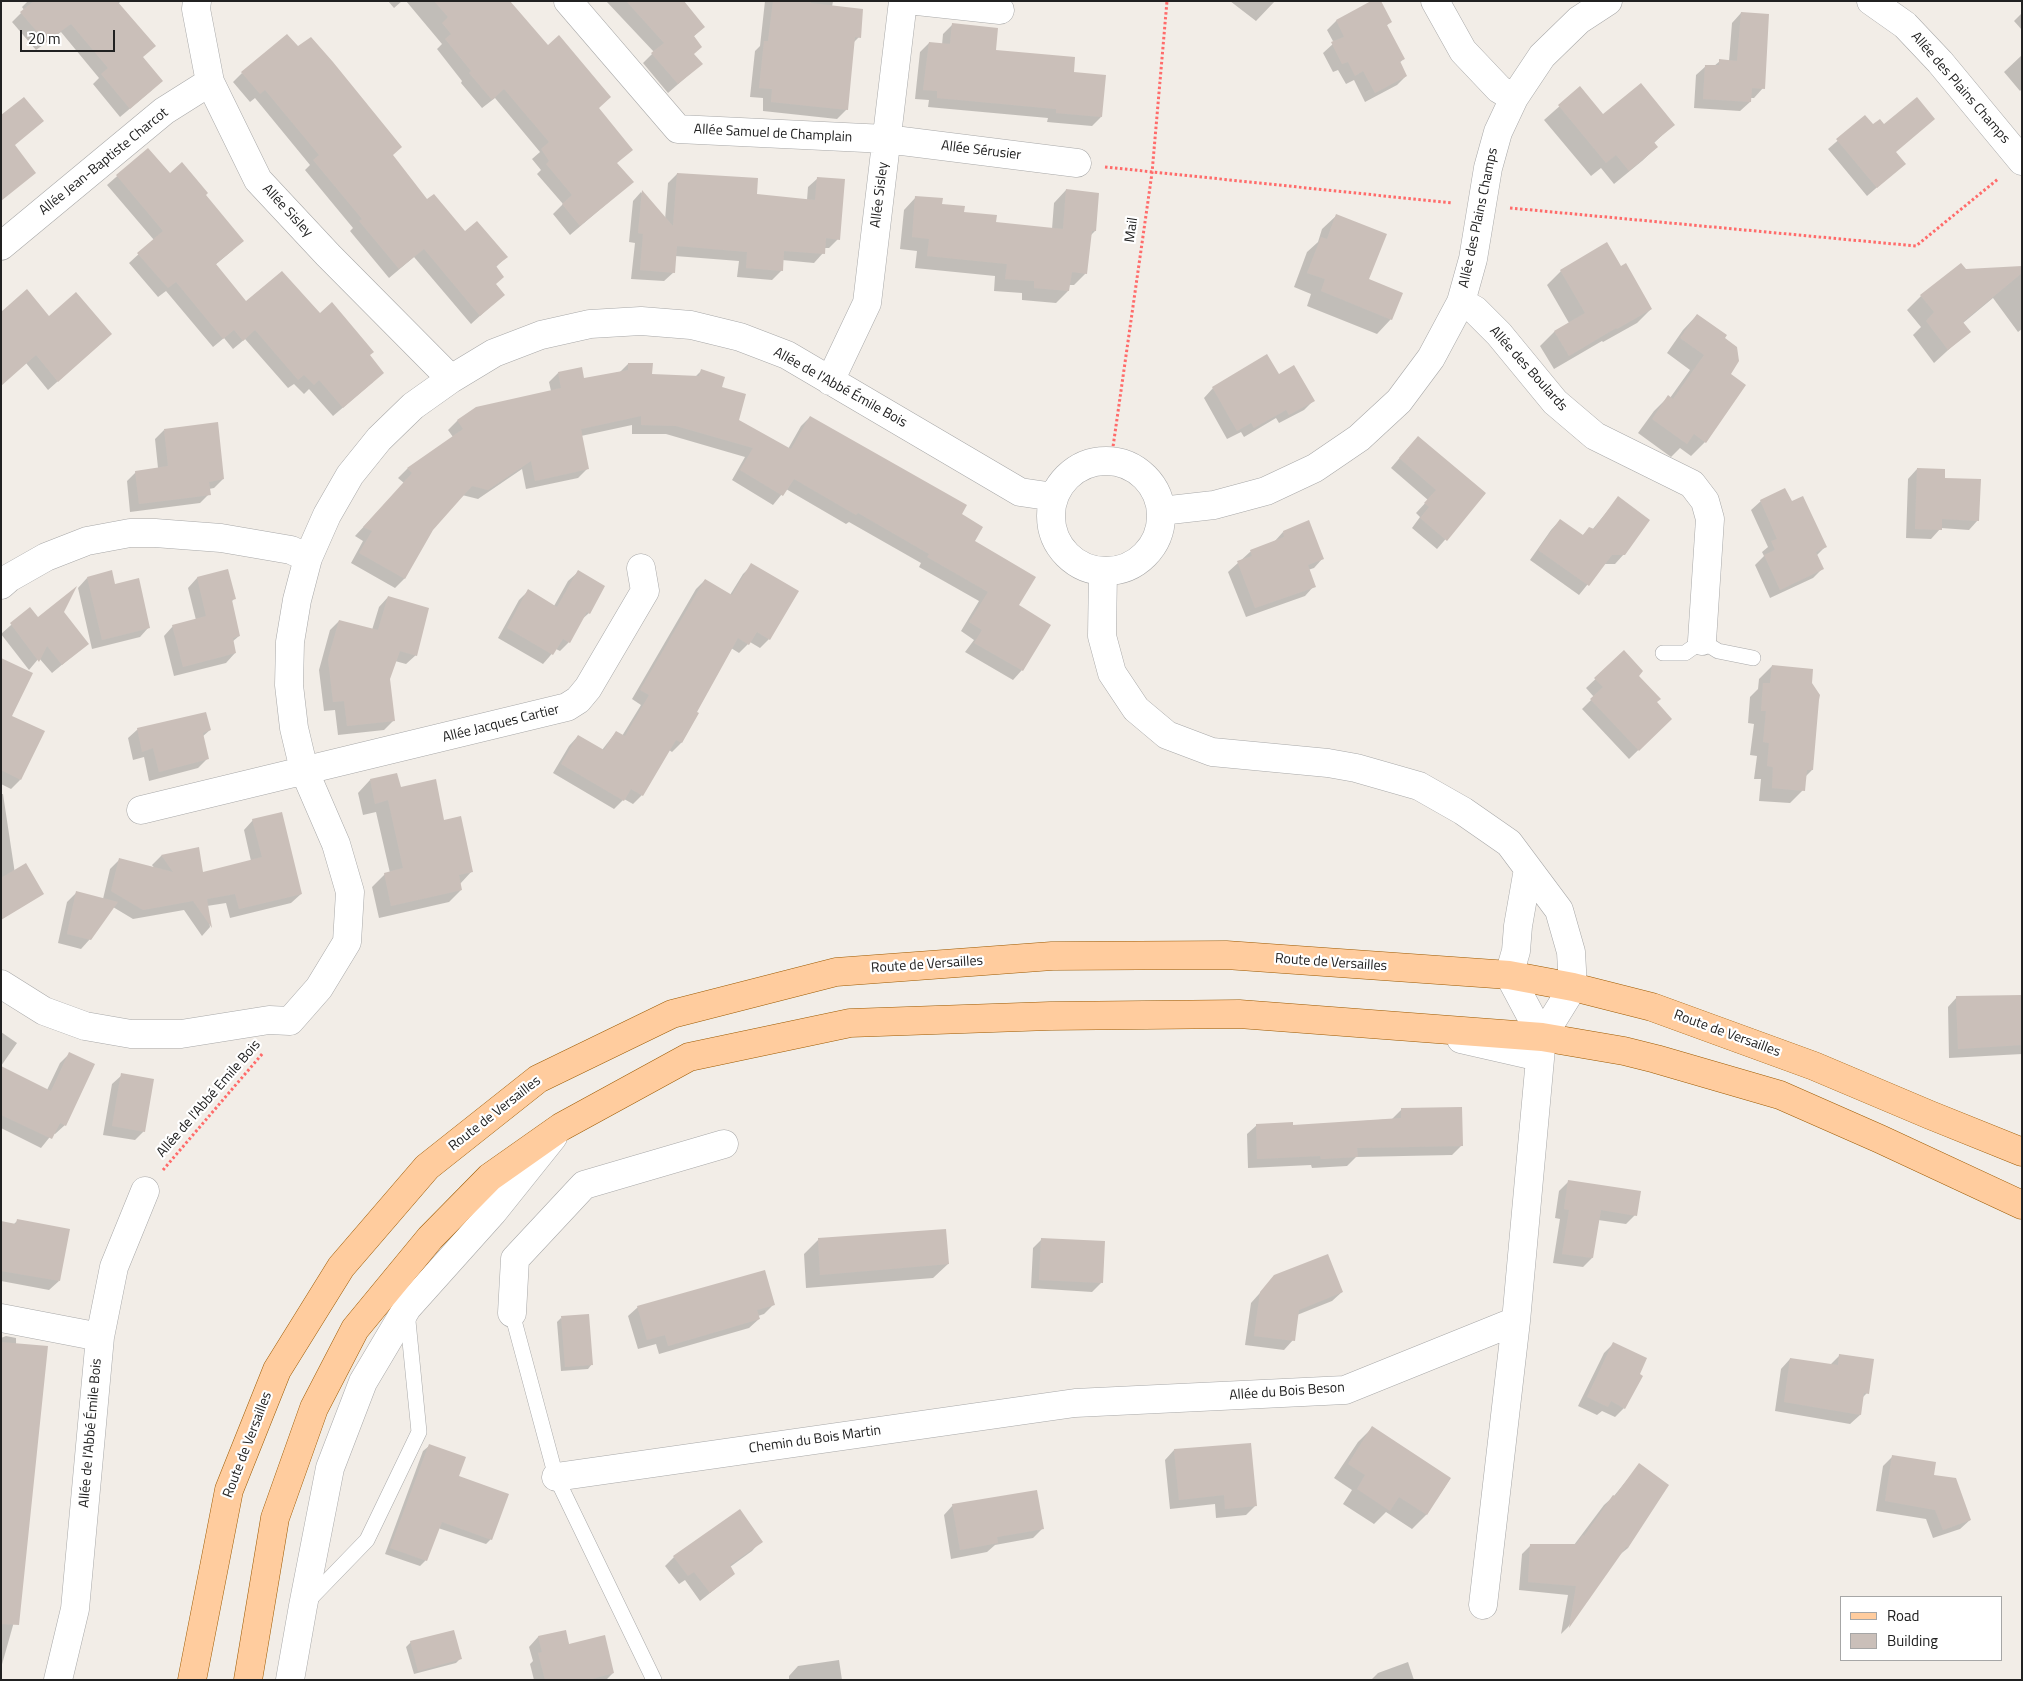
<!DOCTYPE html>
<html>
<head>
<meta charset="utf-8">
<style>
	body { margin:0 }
	#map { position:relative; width:2023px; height:1681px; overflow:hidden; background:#f2ede7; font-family:"Titillium Web",sans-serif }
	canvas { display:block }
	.frame { position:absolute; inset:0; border:2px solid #212121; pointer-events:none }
	.legend { position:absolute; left:1840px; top:1596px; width:162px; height:65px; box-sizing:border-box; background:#fff; border:1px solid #a6a6a6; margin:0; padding:6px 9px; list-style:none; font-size:15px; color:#212121 }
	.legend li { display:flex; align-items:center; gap:10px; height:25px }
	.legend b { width:25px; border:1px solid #a6a6a6 }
	.scale { position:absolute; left:20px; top:30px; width:95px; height:22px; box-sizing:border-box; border:2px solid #212121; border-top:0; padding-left:6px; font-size:15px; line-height:18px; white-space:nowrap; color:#212121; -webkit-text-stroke:4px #fff; paint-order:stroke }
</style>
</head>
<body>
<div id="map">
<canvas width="2023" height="1681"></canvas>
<div class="frame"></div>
<ul class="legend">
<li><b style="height:6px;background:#ffcc9e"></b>Road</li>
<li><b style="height:14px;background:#cabfb9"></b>Building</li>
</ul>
<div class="scale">20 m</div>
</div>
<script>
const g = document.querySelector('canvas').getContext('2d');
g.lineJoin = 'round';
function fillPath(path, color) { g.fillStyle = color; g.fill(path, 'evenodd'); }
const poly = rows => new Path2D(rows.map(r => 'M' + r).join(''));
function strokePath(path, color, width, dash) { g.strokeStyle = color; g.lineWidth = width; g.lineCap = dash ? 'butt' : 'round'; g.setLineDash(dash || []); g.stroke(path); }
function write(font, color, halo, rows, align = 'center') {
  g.font = font + ' "Titillium Web",sans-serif'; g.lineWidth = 4.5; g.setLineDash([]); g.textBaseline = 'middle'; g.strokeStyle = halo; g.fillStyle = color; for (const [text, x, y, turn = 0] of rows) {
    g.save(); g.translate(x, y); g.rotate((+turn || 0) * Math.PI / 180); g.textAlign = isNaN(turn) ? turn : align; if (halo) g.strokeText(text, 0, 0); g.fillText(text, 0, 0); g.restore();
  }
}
const shadow = poly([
	[28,1,121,1,118,4,142,58,152,90,120,117,93,84,99,78,61,32,36,50,12,22,24,10,22,7],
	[388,1,402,1,394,8],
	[406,1,509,1,598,109,616,163,632,182,570,235,553,214,563,204,537,174,541,170,532,159,540,152,495,98,482,108,461,83,462,81,437,49,442,44],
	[606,1,682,1,704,27,693,37,693,54,701,64,668,93,643,63,654,52],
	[765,1,833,1,832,7,859,37,853,43,847,109,837,119,763,111,763,98,750,97,755,51,760,46],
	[1230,1,1275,1,1256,21],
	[1373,1,1390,22,1386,26,1404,59,1399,63,1406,76,1397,85,1365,102,1354,80,1346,84,1338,70,1333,72,1323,53,1334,43,1327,30,1336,21],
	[1741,13,1763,88,1754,98,1750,98,1750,102,1740,111,1694,108,1696,75,1706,66,1714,66,1720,61,1729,61,1732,23],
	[2022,13,2022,30,2014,21],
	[952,25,995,51,1072,73,1101,117,1092,126,1047,122,1048,118,928,107,929,100,915,99,920,52,929,43,942,45,943,34],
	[2022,55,2022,89,2020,91,2004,72],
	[242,73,392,156,426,201,465,233,506,257,495,268,495,285,503,295,471,324,414,257,389,278,350,231,353,228,305,170,310,165,255,98,250,102,233,82],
	[1580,88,1602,116,1674,124,1654,143,1657,147,1642,161,1614,184,1601,168,1591,176,1544,120],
	[1865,117,1904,164,1867,196,1828,149],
	[148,149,170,175,204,195,233,250,215,265,246,303,320,315,373,382,333,416,309,389,304,394,294,384,288,388,245,339,233,349,224,338,213,347,166,291,158,297,129,263,154,240,107,185],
	[677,174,755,195,807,200,808,187,818,178,838,239,829,248,824,248,823,253,814,263,782,260,782,270,772,280,737,277,739,261,675,256,674,272,664,281,631,279,635,243,629,242,633,201,641,192,665,220,668,183],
	[1066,190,1095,231,1090,236,1086,273,1074,285,1069,285,1068,291,1056,303,1022,300,1022,293,994,291,995,276,915,268,917,251,900,249,904,210,916,197,994,223,1052,229,1054,203],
	[1337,215,1367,280,1391,319,1377,334,1307,306,1311,294,1294,287,1307,252,1318,242,1322,229],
	[1960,265,1966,270,2022,267,2022,329,2018,332,1993,298,1963,323,1969,331,1934,363,1913,335,1921,327,1907,310,1921,296],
	[1620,268,1651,309,1637,323,1603,342,1602,341,1554,369,1540,346,1554,332,1569,323,1547,285,1561,271],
	[1697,315,1724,339,1729,374,1705,442,1691,456,1680,448,1671,457,1638,433,1654,411,1668,397,1670,398,1690,370,1667,353,1683,330],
	[49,317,101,343,48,390,26,363],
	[628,364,651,375,695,377,701,371,720,388,737,420,788,449,801,426,810,417,960,515,973,541,1017,606,1022,670,1013,680,965,652,974,640,961,631,979,601,919,567,921,563,849,522,846,524,786,489,773,505,732,480,745,457,666,434,632,434,632,425,581,436,587,469,578,478,526,489,522,469,478,499,462,495,432,529,404,579,395,588,351,563,363,541,355,536,404,483,398,478,407,469,453,437,448,430,457,421,477,408,551,391,549,382,558,373,584,380,620,372],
	[1278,376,1313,401,1304,410,1279,423,1276,418,1244,437,1241,432,1227,439,1204,398,1213,388],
	[164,430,223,479,214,488,209,489,209,494,200,503,130,512,127,481,136,472,158,468,155,439],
	[1409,447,1485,494,1437,549,1412,528,1420,517,1416,513,1428,500,1391,468],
	[1917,469,1943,479,1978,520,1969,530,1941,528,1931,539,1906,538,1908,479],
	[1618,498,1624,554,1615,564,1604,564,1579,595,1530,560,1551,530,1560,520,1582,536,1590,528,1592,530],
	[1761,501,1791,503,1825,547,1816,556,1822,569,1813,578,1770,598,1755,565,1764,556,1762,552,1768,547,1751,510],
	[1283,532,1323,558,1314,568,1308,570,1314,586,1305,596,1246,617,1228,572,1250,552,1274,542],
	[752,565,769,639,760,648,750,642,739,653,731,648,695,712,698,713,681,743,672,752,669,750,642,795,633,804,624,799,614,809,553,773,569,746,578,736,602,750,616,732,622,736,641,705,632,699,696,589,705,580,730,595,743,574],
	[227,571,234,599,231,602,239,636,232,642,235,653,226,663,174,676,164,636,173,626,196,620,188,588,197,578],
	[578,572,589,613,580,621,569,642,560,651,556,649,543,664,498,638,519,600,528,591,554,606,568,581],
	[87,578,114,586,149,627,140,637,92,649,78,588],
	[388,597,416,655,406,664,395,661,389,679,394,720,384,730,338,735,335,710,324,711,319,670,330,630,339,621,372,630,379,607],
	[29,609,37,619,62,612,87,644,52,673,39,658,29,670,1,634],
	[1624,652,1655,703,1661,728,1629,759,1582,709,1594,697,1586,688],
	[1,659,20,780,11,789,1,784],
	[1772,666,1811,684,1812,770,1805,777,1803,790,1790,803,1759,801,1761,779,1754,779,1757,756,1750,755,1754,724,1748,723,1750,697,1758,689,1759,679],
	[138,729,210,730,202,737,207,759,198,768,149,781,144,757,133,760,128,738],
	[370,780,400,789,443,821,472,871,460,884,461,890,449,902,379,918,372,887,385,874,390,873,376,812,363,815,358,793],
	[1,794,3,794,17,887,1,902],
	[253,820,301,894,291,903,230,918,226,903,207,906,210,927,202,936,184,910,133,919,113,907,90,939,81,949,58,943,67,902,77,892,103,899,110,869,119,860,155,869,152,865,161,856,198,849,202,873,251,861,244,830],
	[2022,996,2022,1054,1949,1058,1948,1007,1957,997],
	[1,1032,17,1043,1,1066],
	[69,1054,65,1125,55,1134,53,1133,41,1148,1,1128,1,1109,47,1090,60,1063],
	[122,1075,144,1131,135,1140,103,1135,112,1084],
	[1402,1109,1462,1145,1452,1155,1356,1157,1347,1166,1312,1168,1311,1165,1248,1168,1247,1134,1257,1125,1292,1126,1392,1119],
	[1569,1181,1635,1215,1626,1224,1598,1220,1592,1258,1583,1267,1553,1263,1560,1219,1555,1218,1559,1191],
	[18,1220,59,1281,49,1290,1,1281,1,1222,13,1225],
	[819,1239,948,1264,933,1278,806,1288,804,1254],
	[1042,1239,1102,1282,1092,1292,1031,1288,1033,1248],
	[1275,1276,1342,1292,1332,1301,1297,1315,1293,1340,1284,1350,1245,1345,1251,1303],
	[773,1305,764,1314,758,1316,759,1319,749,1328,659,1354,656,1344,638,1349,628,1316,638,1307],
	[561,1318,592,1364,588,1369,561,1371,557,1322],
	[6,1336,16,1338,19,1604,1,1668,1,1338],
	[1614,1343,1638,1375,1624,1408,1615,1417,1602,1411,1597,1415,1578,1406,1604,1353],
	[1840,1355,1867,1393,1862,1398,1860,1415,1850,1424,1775,1411,1781,1369,1790,1359,1830,1365],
	[1372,1428,1450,1479,1426,1515,1412,1529,1386,1512,1374,1524,1343,1504,1352,1490,1334,1478,1358,1442],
	[429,1446,491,1539,486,1544,438,1528,426,1560,420,1566,385,1554,423,1451],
	[1174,1450,1256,1505,1246,1515,1216,1518,1215,1504,1170,1509,1165,1460],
	[1892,1457,1933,1476,1970,1520,1960,1529,1933,1538,1926,1519,1876,1511,1883,1466],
	[1639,1465,1628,1548,1618,1556,1568,1627,1561,1634,1568,1595,1519,1590,1522,1554,1531,1545,1574,1545,1604,1505,1614,1496],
	[953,1505,1042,1529,1033,1538,995,1545,987,1552,951,1559,944,1515],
	[761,1541,752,1551,730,1567,734,1574,700,1601,685,1580,679,1584,665,1566,674,1557],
	[565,1631,569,1645,613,1673,606,1680,534,1680,530,1664,533,1661,529,1647,538,1637],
	[411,1642,460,1659,456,1663,414,1674,406,1647],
	[839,1660,842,1680,789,1680,789,1676,798,1666],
	[1408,1662,1414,1680,1371,1680,1378,1673]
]);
const building = poly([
	[34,1,117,1,156,46,143,57,163,81,130,109,101,74,108,68,71,24,46,42,20,12],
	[434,1,510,1,548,45,559,35,611,97,599,108,633,150,617,163,634,182,580,226,562,204,572,195,546,164,549,161,541,149,549,142,504,89,492,100,469,73,471,71,445,39,451,34,442,23,448,17],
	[626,1,684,1,705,27,694,36,702,47,694,54,703,64,678,84,651,53,664,43],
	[773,1,811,1,811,3,863,9,861,38,855,37,848,110,771,102,772,89,759,88,764,41,768,41],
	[1371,1,1381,1,1392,22,1387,25,1405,59,1400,61,1407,76,1375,93,1363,71,1355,76,1348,62,1342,64,1331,42,1344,37,1336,20],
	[1741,12,1769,14,1765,89,1752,88,1751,102,1703,99,1705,65,1719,65,1719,59,1737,61],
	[952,23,998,28,996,50,1075,57,1074,72,1106,75,1102,117,1056,113,1056,109,937,98,937,91,923,90,929,42,950,44],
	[287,34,298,46,311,37,333,62,402,147,393,155,427,199,434,194,465,231,477,221,508,257,496,266,504,277,496,284,505,295,480,316,424,249,399,269,359,221,362,219,313,160,319,155,265,90,260,94,241,72],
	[1641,83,1675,125,1654,142,1658,147,1629,171,1616,155,1606,163,1558,105,1580,86,1603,114],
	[24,97,44,121,15,145,36,173,1,201,1,115],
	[1917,97,1935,119,1896,152,1906,164,1877,188,1836,139,1865,115,1873,124,1880,119,1884,124],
	[148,148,170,173,182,162,208,193,206,195,244,241,216,264,246,301,282,271,320,313,332,302,374,352,370,355,384,373,343,408,319,380,314,385,304,375,298,380,255,330,243,341,234,330,223,339,176,282,168,288,137,253,163,231,116,175],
	[677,173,758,178,757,194,815,200,817,177,845,179,840,240,826,238,825,254,784,251,783,271,746,268,747,252,677,246,675,273,640,270,643,234,638,233,642,190,673,226],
	[1066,189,1099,193,1096,231,1092,231,1087,274,1072,272,1069,291,1034,288,1034,281,1005,279,1007,264,927,256,929,239,912,237,915,196,943,198,942,204,965,206,964,212,997,215,996,222,1063,229],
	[1336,214,1387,234,1369,279,1403,293,1392,320,1321,291,1325,279,1307,273,1321,237,1327,239],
	[1607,242,1621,266,1626,263,1652,309,1617,329,1616,328,1569,356,1554,331,1585,313,1560,270],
	[1961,263,1966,269,2022,266,2022,273,1963,322,1971,332,1948,350,1926,321,1934,312,1920,295],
	[27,289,49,316,76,292,112,334,58,382,36,355,1,386,1,312],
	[1697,314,1727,335,1725,338,1737,347,1739,361,1731,374,1746,385,1706,443,1694,434,1687,444,1652,419,1668,395,1673,399,1704,355,1680,338],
	[1267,354,1279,374,1294,365,1315,401,1289,415,1286,410,1254,428,1251,423,1237,431,1212,387],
	[628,363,653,363,652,374,699,376,701,369,725,377,722,387,746,394,739,420,791,449,810,416,967,505,962,514,983,527,975,541,1036,577,1019,605,1051,625,1023,671,974,643,982,630,969,622,988,592,927,557,929,554,858,513,856,515,794,479,783,496,740,470,753,448,676,426,641,425,641,416,581,429,589,469,535,481,531,461,488,490,472,486,433,530,405,579,359,553,372,531,363,527,412,473,407,468,463,429,457,420,476,407,561,388,558,372,582,367,584,378,628,370],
	[218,422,224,479,209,482,211,495,139,504,135,471,168,466,164,429],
	[1418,436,1486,493,1447,541,1420,518,1429,507,1424,503,1436,490,1399,458],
	[1917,468,1945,469,1945,478,1981,479,1979,521,1942,519,1942,530,1915,529],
	[1785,488,1792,501,1803,496,1827,547,1816,552,1824,569,1780,590,1764,555,1775,550,1771,541,1777,539,1760,500],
	[1618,496,1650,520,1625,555,1612,555,1589,586,1538,550,1560,519,1583,535,1589,527,1594,529],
	[1309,520,1324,559,1308,565,1316,587,1255,608,1237,561,1252,556,1250,550,1284,537,1283,531],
	[751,563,799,591,770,640,757,632,749,645,738,638,697,712,699,713,682,743,676,740,643,796,631,789,624,801,561,764,578,735,604,750,616,731,625,736,649,695,640,690,705,579,732,595],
	[228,569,236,599,232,600,240,636,233,638,236,653,183,667,172,625,206,616,197,577],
	[112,570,115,584,139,578,150,628,102,640,87,577],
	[578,570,605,586,590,614,587,612,570,643,563,639,553,655,507,628,528,589,557,607],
	[77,586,64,612,89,644,62,665,47,646,39,662,10,623,30,607,38,617],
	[388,596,429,608,417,656,400,651,390,679,395,721,347,726,344,701,333,702,328,659,339,620,378,630],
	[1624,650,1643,671,1639,676,1661,699,1657,702,1672,719,1639,751,1590,699,1603,687,1594,678],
	[1,658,33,673,12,716,45,731,21,780,1,770],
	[1772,665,1813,669,1812,683,1820,695,1819,700,1813,770,1807,770,1805,791,1772,788,1773,767,1767,766,1769,743,1763,742,1766,711,1761,711,1763,683,1770,683],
	[206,712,211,730,203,733,209,759,159,772,153,748,142,752,137,728],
	[397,773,401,787,436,779,444,820,461,816,473,872,459,875,462,890,391,906,384,873,403,868,388,800,375,804,370,779],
	[282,812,302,894,239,909,235,894,207,899,212,928,193,901,143,910,111,891,119,858,173,872,161,855,199,847,203,872,262,857,252,819],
	[26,863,44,894,1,920,1,878],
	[76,891,118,902,91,940,67,934],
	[2022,995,2022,1045,1958,1049,1956,996],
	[69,1052,95,1064,66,1126,60,1123,52,1139,1,1115,1,1066,51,1091],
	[121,1073,154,1079,145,1132,112,1126],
	[1462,1107,1463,1146,1357,1148,1358,1157,1321,1159,1320,1156,1257,1159,1256,1124,1293,1122,1293,1125,1401,1118,1401,1108],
	[1568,1180,1641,1191,1637,1216,1601,1210,1593,1258,1562,1254,1569,1210,1564,1209],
	[17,1219,70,1229,60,1281,1,1271,1,1221,16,1224],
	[946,1229,949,1264,820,1275,818,1238],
	[1041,1238,1105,1241,1103,1283,1039,1280],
	[1328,1254,1343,1292,1299,1310,1295,1341,1254,1336,1260,1292,1274,1275],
	[765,1270,775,1305,757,1310,760,1319,668,1346,665,1335,647,1340,637,1306],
	[589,1314,593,1365,565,1367,561,1316],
	[1,1342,48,1346,19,1625,1,1624],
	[1613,1342,1647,1358,1640,1374,1643,1376,1625,1409,1611,1401,1608,1407,1587,1397],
	[1839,1354,1874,1359,1869,1394,1864,1393,1861,1415,1784,1402,1790,1358,1838,1365],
	[1372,1426,1451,1478,1427,1515,1399,1497,1390,1511,1357,1489,1365,1475,1348,1464],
	[1251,1443,1257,1506,1225,1509,1224,1495,1179,1500,1174,1449],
	[429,1444,466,1457,459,1476,509,1494,492,1540,442,1522,427,1561,390,1548],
	[1892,1455,1936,1462,1934,1475,1956,1478,1971,1520,1943,1530,1935,1510,1885,1501],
	[1639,1463,1669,1485,1628,1548,1626,1547,1569,1628,1576,1586,1528,1582,1530,1544,1576,1544,1583,1535,1584,1536,1613,1495,1615,1496],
	[1037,1490,1044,1529,997,1537,998,1543,960,1550,952,1504],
	[740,1509,763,1542,730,1565,735,1574,710,1593,694,1572,688,1576,673,1556],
	[454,1630,462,1659,418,1671,410,1641],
	[566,1630,569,1644,605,1635,614,1673,588,1680,545,1680,538,1653,542,1652,538,1636]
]);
const path = poly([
	[1105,167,1452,203],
	[1510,208,1916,246,1998,179],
	[1111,461,1152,173,1167,1],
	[163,1170,263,1053]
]);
const service = poly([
	[1663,653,1685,653,1702,641,1718,651,1753,658],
	[512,1313,556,1477,654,1680],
	[307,1602,367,1540,419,1432,407,1311]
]);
const minor = poly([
	[197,1,196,9,210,82,258,180,328,255,451,379],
	[568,1,678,129,886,139,1077,163],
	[917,1,1000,10],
	[1435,1,1463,51,1499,89,1514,98],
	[1871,1,1905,25,1940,62,2022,161],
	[1,246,164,111,210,82],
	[1461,302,1475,310,1499,334,1555,402,1595,436,1692,484,1705,501,1710,519,1702,641],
	[830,381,867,303,903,1],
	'1051 516a55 55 0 1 1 110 0a55 55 0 1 1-110 0Z',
	[1161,511,1214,505,1266,491,1315,468,1359,438,1399,401,1431,358,1461,302,1473,259,1488,168,1498,132,1514,98,1542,56,1579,20,1608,1],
	[1103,571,1102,636,1112,673,1136,709,1167,735,1212,752,1328,763,1356,768,1419,786,1463,811,1509,843,1559,910,1571,952,1573,987,1542,1037,1516,1321,1483,1605],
	[1,585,9,578,46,557,87,541,130,533,155,533,221,538,291,550,308,558],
	[141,810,567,707,578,700,588,688,645,591,641,568],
	[1528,869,1518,926,1516,951,1509,975,1542,1037],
	[1,984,44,1011,85,1026,131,1034,181,1034,269,1020,290,1021,319,988,347,942,350,892,336,844,304,770,294,728,289,685,290,642,297,600,308,558,327,515,350,475,379,439,413,406,451,379,494,353,541,335,590,324,641,321,691,325,740,337,787,355,1020,492,1054,497],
	[1461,1039,1540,1057],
	[512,1313,515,1259,584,1185,724,1144],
	[1,1318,100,1337],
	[556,1477,1075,1403,1345,1390,1516,1321],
	[58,1680,75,1609,100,1337,114,1267,145,1191],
	[290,1680,303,1606,330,1468,363,1382,407,1308,493,1212,553,1137]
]);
const primary = poly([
	[192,1680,229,1490,277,1370,341,1267,427,1167,538,1079,672,1014,836,972,1052,956,1226,955,1509,975,1573,987,1652,1007,1814,1066,1930,1115,2022,1152],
	[248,1680,275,1518,314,1408,355,1329,430,1238,490,1177,561,1127,689,1057,850,1023,1050,1016,1239,1014,1542,1037,1624,1051,1656,1059,1780,1095,1880,1139,2022,1205]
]);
const streetNames = [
	["Allée des Plains Champs",1960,88,49],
	["Allée Samuel de Champlain",773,134,3],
	["Allée Sérusier",981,151,7],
	["Allée Jean-Baptiste Charcot",104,162,-39],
	["Allée Sisley",880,195,-83],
	["Allée Sisley",287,211,47],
	["Allée des Plains Champs",1479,218,-78],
	["Mail",1132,230,-82],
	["Allée des Boulards",1528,369,48],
	["Allée de l'Abbé Émile Bois",840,388,29],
	["Allée Jacques Cartier",501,724,-14],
	["Route de Versailles",1331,963,4],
	["Route de Versailles",927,965,-4],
	["Route de Versailles",1727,1034,20],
	["Allée de l'Abbé Emile Bois",209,1099,-49],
	["Route de Versailles",495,1114,-38],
	["Allée du Bois Beson",1287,1392,-4],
	["Allée de l'Abbé Émile Bois",91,1433,-85],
	["Chemin du Bois Martin",815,1440,-8],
	["Route de Versailles",248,1445,-69]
];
fillPath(shadow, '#0003');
fillPath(building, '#cabfb9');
strokePath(service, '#a8a8a8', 16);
strokePath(minor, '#a8a8a8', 29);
strokePath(primary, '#9d5a00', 29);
strokePath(path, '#ff6b6a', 3, [2.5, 2.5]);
strokePath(service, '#fff', 15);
strokePath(minor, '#fff', 28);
strokePath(primary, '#ffcc9e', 28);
write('14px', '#212121', '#fff', streetNames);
</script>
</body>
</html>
